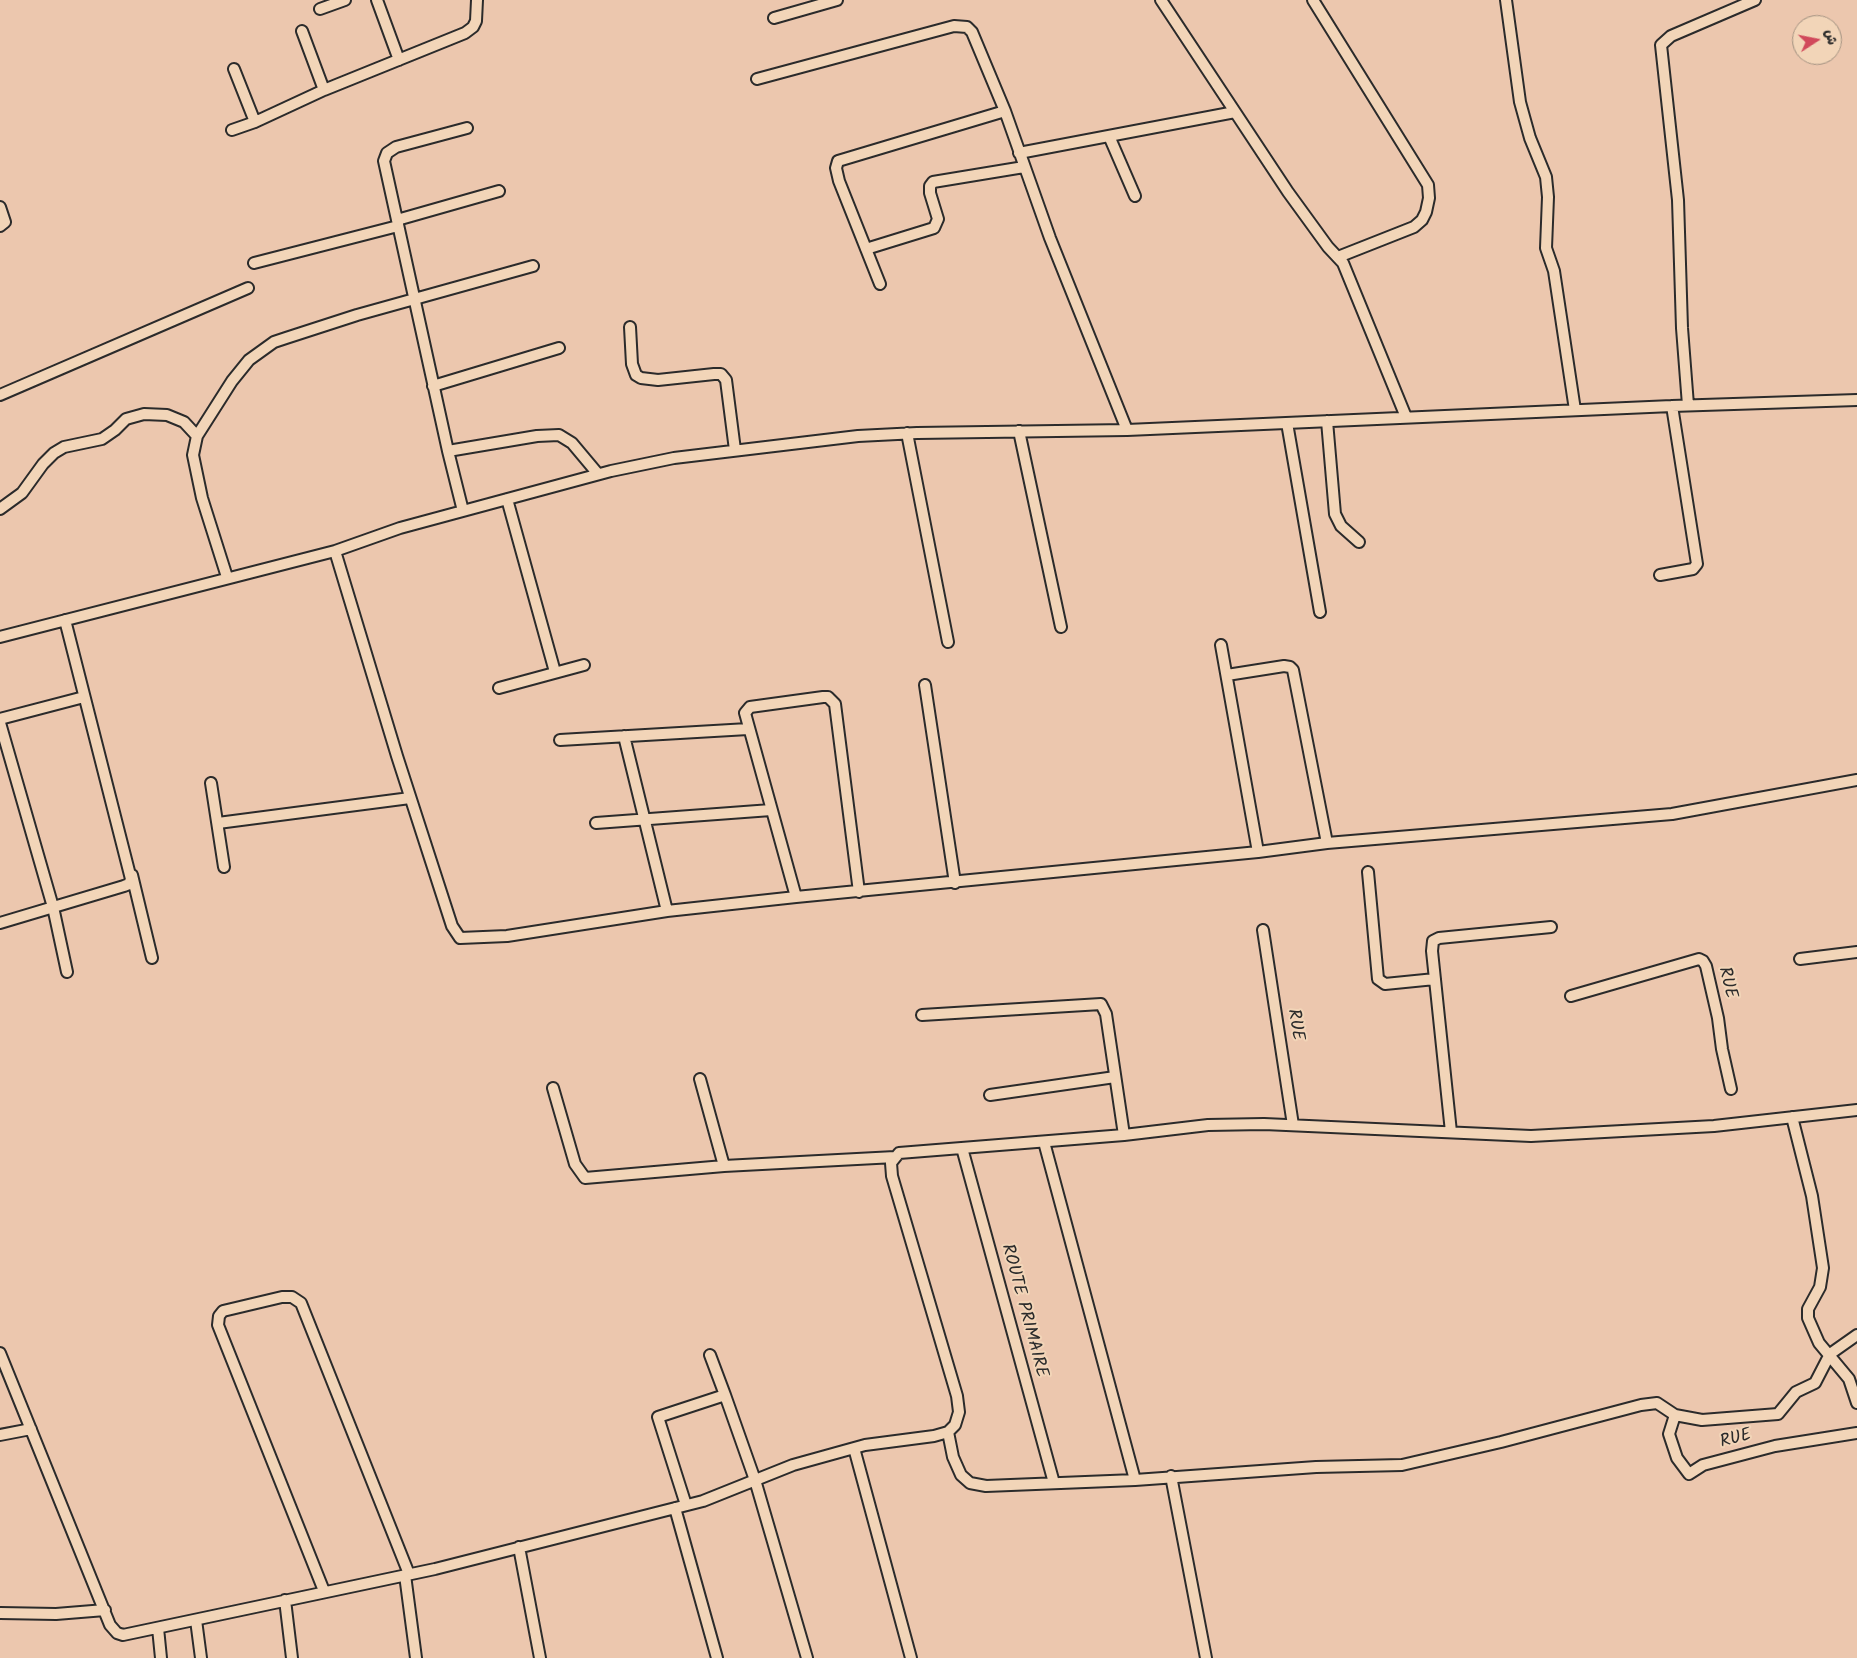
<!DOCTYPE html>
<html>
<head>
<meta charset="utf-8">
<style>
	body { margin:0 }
	#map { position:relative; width:1857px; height:1658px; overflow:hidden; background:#ecc7ae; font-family:Kalam,"Playpen Sans Arabic",sans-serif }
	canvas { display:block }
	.north { position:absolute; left:1792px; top:15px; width:50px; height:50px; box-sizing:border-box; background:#f2d5b8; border:1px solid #a29180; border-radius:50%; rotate:79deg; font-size:14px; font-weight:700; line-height:20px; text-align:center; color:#2b2b2b }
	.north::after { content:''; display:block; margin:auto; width:18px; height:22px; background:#d1495b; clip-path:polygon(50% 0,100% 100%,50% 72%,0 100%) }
</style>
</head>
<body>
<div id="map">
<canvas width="1857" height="1658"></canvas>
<div class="north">ش</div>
</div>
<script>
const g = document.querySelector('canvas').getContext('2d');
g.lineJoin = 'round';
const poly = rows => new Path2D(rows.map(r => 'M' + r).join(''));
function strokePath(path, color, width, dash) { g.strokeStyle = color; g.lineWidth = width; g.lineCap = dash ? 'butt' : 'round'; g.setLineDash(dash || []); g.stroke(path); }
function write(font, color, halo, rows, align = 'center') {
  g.font = font + ' Kalam,sans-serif'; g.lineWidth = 4; g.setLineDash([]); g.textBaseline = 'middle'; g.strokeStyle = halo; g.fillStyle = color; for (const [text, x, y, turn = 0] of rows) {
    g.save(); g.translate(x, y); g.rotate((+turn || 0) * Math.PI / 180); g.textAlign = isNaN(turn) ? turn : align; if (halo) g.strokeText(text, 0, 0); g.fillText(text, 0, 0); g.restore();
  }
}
const street = poly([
	[377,0,399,60],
	[1161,0,1288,192,1328,247,1343,263,1406,417],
	[1313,0,1428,185,1429,198,1426,212,1422,220,1414,227,1338,257],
	[1506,0,1520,102,1530,138,1546,177,1548,197,1546,248,1554,271,1575,410],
	[320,9,345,0],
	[774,18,837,0],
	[302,31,324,90],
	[234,69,255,122],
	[757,79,954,26,967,27,972,32,1005,111,1050,238,1127,430],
	[232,130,255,122,324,90,465,33,473,27,476,21,477,0],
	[1109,136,1135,196],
	[1019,153,1235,112],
	[0,207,5,222,0,226],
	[397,220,499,191],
	[866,249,934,228,938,219,930,193,930,186,933,182,1024,167],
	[254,263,398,226],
	[880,284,839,181,836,168,838,161,1005,111],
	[630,327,632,364,636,375,641,378,658,380,714,374,721,374,726,380,735,450],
	[433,386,559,348],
	[0,395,248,288],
	[1688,405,1682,328,1678,200,1661,45,1671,36,1755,0],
	[1327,421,1335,514,1341,526,1359,542],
	[1287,423,1320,612],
	[1019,431,1061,627],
	[907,433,948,642],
	[448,451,537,436,559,435,572,443,598,474],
	[507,499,555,672],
	[0,509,22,493,43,464,54,453,64,447,102,439,115,430,126,419,144,414,167,415,184,422,197,436],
	[463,511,448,451,384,161,387,153,396,147,467,128],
	[335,551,397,756,452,926,460,938,507,936,667,911,796,897,1258,852,1327,843,1672,814,1857,780],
	[1660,575,1693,569,1697,564,1672,406],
	[227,577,202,498,193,455,197,436,232,381,249,360,274,342,286,338,357,315,533,266],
	[0,637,335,551,400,528,611,471,674,458,858,436,917,433,1127,430,1672,406,1857,400],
	[1221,645,1258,852],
	[1227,675,1284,666,1290,667,1293,670,1327,843],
	[925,685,955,883],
	[499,688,584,665],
	[0,719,84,697],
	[0,723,53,907,67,972],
	[624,736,667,911],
	[560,740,748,729],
	[211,783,224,867],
	[218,823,410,798],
	[596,823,771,810],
	[1368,872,1378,979,1385,984,1435,979],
	[132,875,152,958],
	[796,897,745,713,750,707,823,697,828,697,835,704,859,892],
	[0,923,124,886,129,884,131,879,65,620],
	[1263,930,1293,1125],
	[1800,959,1857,952],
	[1571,996,1699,959,1703,961,1706,966,1718,1018,1722,1049,1731,1089],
	[922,1015,1101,1004,1106,1014,1124,1135],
	[700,1079,724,1166],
	[553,1088,575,1164,585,1178,724,1166,895,1157],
	[990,1095,1115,1077],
	[1792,1117,1812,1196,1823,1268,1820,1287,1808,1309,1808,1318,1819,1343,1849,1379,1857,1403],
	[1451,1132,1432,951,1433,941,1439,938,1551,927],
	[1044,1142,1135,1480],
	[962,1148,1054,1483],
	[0,1353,110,1625,117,1633,123,1635,435,1569,703,1501,793,1465,865,1445,934,1436,948,1432,955,1425,959,1412,957,1396,892,1176,891,1163,899,1153,1124,1135,1208,1125,1264,1124,1531,1136,1714,1126,1857,1110],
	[710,1355,725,1395],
	[1675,1415,1669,1434,1677,1458,1689,1474,1703,1465,1775,1446,1857,1433],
	[948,1432,953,1457,961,1475,970,1483,986,1486,1135,1480,1316,1467,1402,1465,1501,1442,1641,1405,1657,1403,1675,1415,1702,1420,1778,1414,1796,1392,1815,1383,1830,1354,1857,1335],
	[0,1435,31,1429],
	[854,1448,911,1658],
	[1171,1476,1206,1658],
	[686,1505,658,1417,725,1395,755,1480,807,1658],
	[675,1508,717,1658],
	[519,1547,540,1658],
	[405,1575,416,1658],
	[324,1591,218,1325,219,1316,223,1311,282,1297,292,1297,301,1303,409,1574],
	[285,1600,292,1658],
	[0,1613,56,1614,105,1610],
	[196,1620,201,1658],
	[158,1628,161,1658]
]);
const streetNames = [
	["RUE",1726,983,76],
	["RUE",1294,1025,81],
	["ROUTE PRIMAIRE",1023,1311,75],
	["RUE",1736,1440,-15]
];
strokePath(street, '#2b2b2b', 14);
strokePath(street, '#f2d5b8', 10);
write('18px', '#2b2b2b', '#f2d5b8', streetNames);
</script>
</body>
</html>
